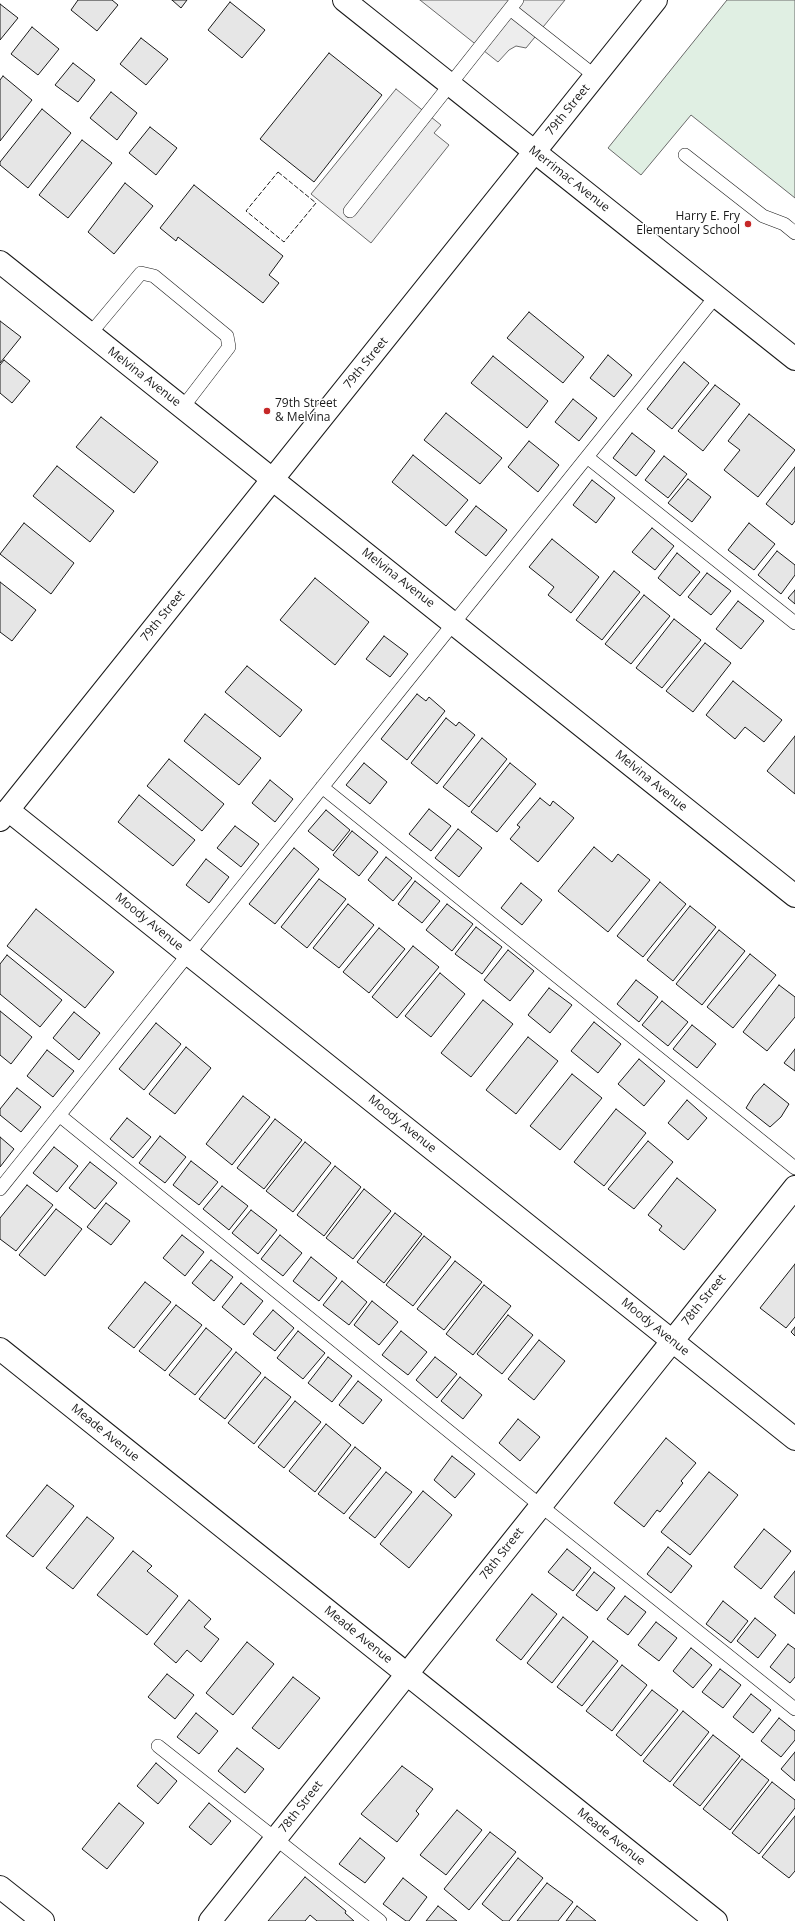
<!DOCTYPE html>
<html>
<head>
<meta charset="utf-8">
<style>
	body { margin:0 }
	canvas { display:block; background:#fff }
</style>
</head>
<body>
<canvas width="795" height="1921"></canvas>
<script>
const g = document.querySelector('canvas').getContext('2d');
g.lineJoin = 'round';
function fillPath(path, color) { g.fillStyle = color; g.fill(path, 'evenodd'); }
const poly = rows => new Path2D(rows.map(r => 'M' + r).join(''));
function strokePath(path, color, width, dash) { g.strokeStyle = color; g.lineWidth = width; g.lineCap = dash ? 'butt' : 'round'; g.setLineDash(dash || []); g.stroke(path); }
function write(font, color, halo, rows, align = 'center') {
  g.font = font + ' "Open Sans",sans-serif'; g.lineWidth = 3; g.setLineDash([]); g.textBaseline = 'middle'; g.strokeStyle = halo; g.fillStyle = color; for (const [text, x, y, turn = 0] of rows) {
    g.save(); g.translate(x, y); g.rotate((+turn || 0) * Math.PI / 180); g.textAlign = isNaN(turn) ? turn : align; if (halo) g.strokeText(text, 0, 0); g.fillText(text, 0, 0); g.restore();
  }
}
const green = poly([
	[727,0,795,0,795,198,691,115,641,175,608,148,727,0]
]);
const parking = poly([
	[420,0,565,0,526,48,516,46,509,50,498,62,420,0],
	[396,89,441,125,434,133,449,145,371,243,311,194,396,89]
]);
const building = poly([
	[78,0,112,0,118,5,97,31,71,10,78,0],
	[172,0,187,0,181,8,172,0],
	[230,2,265,30,242,58,208,30,230,2],
	[0,4,18,18,0,40,0,4],
	[32,27,59,49,38,75,11,54,32,27],
	[141,38,168,59,146,85,120,64,141,38],
	[329,53,382,95,314,182,260,139,329,53],
	[73,63,95,80,78,102,55,85,73,63],
	[3,76,32,100,0,141,0,80,3,76],
	[111,92,137,113,117,140,90,118,111,92],
	[42,109,71,133,28,188,0,165,0,162,42,109],
	[150,127,177,148,156,175,129,153,150,127],
	[82,140,112,163,68,218,39,195,82,140],
	[125,183,153,206,114,254,88,232,125,183],
	[194,185,283,256,269,275,279,283,263,303,178,237,176,241,160,228,194,185],
	[529,312,584,357,563,383,507,338,529,312],
	[0,321,21,337,0,363,0,321],
	[608,355,632,375,614,397,590,378,608,355],
	[493,356,548,401,527,428,471,383,493,356],
	[4,360,30,381,12,403,0,393,0,365,4,360],
	[684,362,709,383,672,429,647,409,684,362],
	[715,385,740,404,703,451,678,431,715,385],
	[573,399,597,418,579,441,555,422,573,399],
	[446,413,502,458,480,484,424,440,446,413],
	[749,414,795,450,758,497,724,470,740,450,728,441,749,414],
	[101,417,158,462,134,493,76,447,101,417],
	[632,433,655,451,636,476,613,458,632,433],
	[529,441,559,465,538,492,508,467,529,441],
	[413,455,468,500,446,526,392,482,413,455],
	[664,456,687,474,668,498,645,480,664,456],
	[57,466,114,511,90,542,33,496,57,466],
	[795,467,795,521,792,525,766,504,795,467],
	[688,479,711,497,692,522,668,503,688,479],
	[592,480,615,498,596,523,573,505,592,480],
	[476,506,507,530,486,556,455,532,476,506],
	[24,523,74,563,51,594,0,554,24,523],
	[749,523,775,544,754,570,728,550,749,523],
	[652,528,674,546,655,570,632,552,652,528],
	[552,539,599,577,571,613,548,595,554,587,529,567,552,539],
	[777,551,795,565,795,575,781,594,758,575,777,551],
	[677,553,700,572,680,596,658,578,677,553],
	[614,571,640,592,602,640,576,620,614,571],
	[707,573,731,591,711,615,688,597,707,573],
	[315,578,369,622,335,665,280,620,315,578],
	[0,582,36,610,12,641,0,632,0,582],
	[795,590,795,604,788,598,795,590],
	[644,595,670,616,631,664,605,644,644,595],
	[738,601,764,621,741,649,716,629,738,601],
	[674,619,701,640,662,688,636,668,674,619],
	[384,636,408,654,390,677,366,659,384,636],
	[705,643,731,663,693,712,666,691,705,643],
	[247,666,302,710,280,737,225,692,247,666],
	[733,681,782,720,764,742,745,727,735,739,706,715,733,681],
	[417,694,426,701,429,697,445,711,407,760,381,739,417,694],
	[205,714,261,758,239,785,184,741,205,714],
	[446,718,456,726,459,722,475,735,437,784,411,763,446,718],
	[795,736,795,794,767,771,795,736],
	[482,738,507,759,469,807,443,787,482,738],
	[169,759,224,804,202,831,147,786,169,759],
	[364,763,387,782,370,804,346,785,364,763],
	[510,763,536,784,497,832,471,812,510,763],
	[270,780,293,799,275,822,252,803,270,780],
	[139,795,195,840,173,866,118,822,139,795],
	[540,798,550,806,553,801,574,818,538,862,510,839,520,827,517,825,540,798],
	[429,809,451,826,431,851,409,834,429,809],
	[326,810,350,830,333,851,308,831,326,810],
	[235,826,259,844,241,867,217,848,235,826],
	[458,829,482,848,459,877,435,858,458,829],
	[352,831,378,852,359,876,333,855,352,831],
	[594,847,612,862,618,854,650,880,608,932,558,891,594,847],
	[294,848,319,869,275,924,249,904,294,848],
	[386,857,412,878,393,901,368,880,386,857],
	[206,859,229,877,209,903,186,885,206,859],
	[319,879,346,899,307,948,281,927,319,879],
	[415,881,440,901,422,923,398,904,415,881],
	[660,882,686,904,643,957,617,936,660,882],
	[521,883,542,900,522,925,501,908,521,883],
	[348,904,374,925,339,968,313,948,348,904],
	[447,904,473,924,452,951,426,930,447,904],
	[690,906,716,927,673,981,647,960,690,906],
	[36,909,114,972,85,1008,7,946,36,909],
	[476,927,502,947,482,974,455,954,476,927],
	[379,928,405,949,369,993,343,972,379,928],
	[719,930,745,951,702,1005,676,984,719,930],
	[413,946,439,967,397,1018,372,997,413,946],
	[508,950,534,971,510,1001,484,980,508,950],
	[750,954,776,975,733,1028,707,1007,750,954],
	[7,955,62,1000,40,1027,0,994,0,964,7,955],
	[440,973,465,994,431,1037,405,1016,440,973],
	[636,980,658,997,639,1022,617,1004,636,980],
	[779,985,795,997,795,1017,767,1051,743,1032,779,985],
	[549,988,572,1005,550,1033,528,1015,549,988],
	[483,1000,513,1024,471,1077,441,1053,483,1000],
	[662,1001,688,1022,668,1046,642,1025,662,1001],
	[0,1011,32,1037,11,1064,0,1055,0,1011],
	[74,1012,100,1033,79,1060,53,1038,74,1012],
	[594,1022,621,1044,598,1073,571,1051,594,1022],
	[156,1023,181,1044,144,1090,119,1069,156,1023],
	[692,1025,716,1044,697,1068,673,1049,692,1025],
	[528,1037,558,1061,516,1114,486,1090,528,1037],
	[186,1047,211,1068,175,1114,149,1094,186,1047],
	[795,1049,795,1071,784,1063,795,1049],
	[47,1050,74,1071,53,1097,27,1076,47,1050],
	[639,1059,665,1081,644,1106,618,1084,639,1059],
	[572,1074,602,1098,560,1150,530,1126,572,1074],
	[764,1084,789,1104,781,1117,770,1127,746,1108,754,1095,764,1084],
	[17,1088,41,1107,21,1132,0,1115,0,1109,17,1088],
	[243,1096,270,1117,232,1165,206,1144,243,1096],
	[687,1100,707,1118,688,1140,668,1123,687,1100],
	[616,1109,646,1133,604,1186,574,1162,616,1109],
	[127,1118,151,1137,133,1158,110,1139,127,1118],
	[275,1119,302,1140,264,1189,237,1168,275,1119],
	[160,1136,186,1157,165,1183,139,1163,160,1136],
	[0,1137,14,1149,0,1167,0,1137],
	[648,1141,673,1162,634,1209,608,1189,648,1141],
	[305,1142,331,1163,293,1212,266,1191,305,1142],
	[54,1147,78,1166,57,1192,33,1173,54,1147],
	[191,1161,218,1182,199,1205,173,1185,191,1161],
	[90,1162,117,1183,95,1209,69,1188,90,1162],
	[335,1166,361,1187,324,1236,297,1215,335,1166],
	[677,1178,716,1210,684,1250,659,1230,662,1226,648,1215,677,1178],
	[27,1185,53,1205,16,1251,0,1239,0,1218,27,1185],
	[222,1186,248,1206,229,1230,203,1209,222,1186],
	[364,1189,391,1211,353,1259,326,1238,364,1189],
	[106,1203,130,1221,111,1245,87,1227,106,1203],
	[56,1209,82,1229,45,1276,19,1255,56,1209],
	[251,1210,277,1230,258,1254,232,1233,251,1210],
	[395,1213,422,1234,384,1283,357,1262,395,1213],
	[182,1235,204,1252,185,1276,163,1258,182,1235],
	[280,1235,302,1253,283,1276,261,1259,280,1235],
	[424,1236,451,1257,413,1306,386,1285,424,1236],
	[311,1257,337,1278,319,1301,293,1281,311,1257],
	[211,1260,233,1277,214,1301,192,1283,211,1260],
	[455,1261,482,1282,444,1330,417,1309,455,1261],
	[795,1264,795,1317,786,1328,760,1308,795,1264],
	[342,1281,367,1302,349,1325,323,1305,342,1281],
	[145,1282,171,1302,134,1348,108,1328,145,1282],
	[241,1283,263,1301,244,1325,222,1307,241,1283],
	[484,1285,511,1306,473,1355,446,1334,484,1285],
	[372,1301,398,1322,379,1345,354,1325,372,1301],
	[176,1305,202,1325,165,1371,139,1351,176,1305],
	[273,1310,294,1328,275,1351,253,1334,273,1310],
	[508,1315,533,1335,502,1374,477,1354,508,1315],
	[795,1327,795,1336,791,1332,795,1327],
	[206,1328,232,1349,195,1395,169,1375,206,1328],
	[298,1331,325,1353,303,1379,277,1358,298,1331],
	[401,1331,427,1352,408,1375,382,1355,401,1331],
	[539,1340,565,1361,534,1400,508,1379,539,1340],
	[236,1352,261,1373,225,1419,199,1399,236,1352],
	[328,1357,352,1376,332,1402,308,1383,328,1357],
	[435,1357,457,1374,437,1398,416,1380,435,1357],
	[265,1377,291,1397,254,1444,228,1423,265,1377],
	[460,1377,482,1395,463,1419,441,1401,460,1377],
	[358,1381,382,1400,363,1424,339,1405,358,1381],
	[295,1401,321,1422,284,1468,258,1447,295,1401],
	[518,1419,540,1437,520,1461,499,1443,518,1419],
	[326,1424,351,1445,315,1492,289,1471,326,1424],
	[666,1438,696,1463,681,1481,683,1483,660,1512,657,1510,644,1527,614,1503,666,1438],
	[355,1447,381,1468,344,1514,318,1494,355,1447],
	[452,1456,475,1474,455,1498,434,1480,452,1456],
	[386,1472,412,1492,375,1538,349,1518,386,1472],
	[709,1472,738,1495,690,1555,661,1532,709,1472],
	[47,1485,74,1506,33,1557,6,1536,47,1485],
	[423,1491,452,1515,409,1568,380,1544,423,1491],
	[87,1517,114,1538,73,1589,46,1568,87,1517],
	[764,1529,791,1551,761,1589,734,1567,764,1529],
	[668,1547,692,1566,671,1593,647,1574,668,1547],
	[567,1549,591,1568,573,1591,548,1572,567,1549],
	[133,1551,152,1566,147,1571,178,1596,147,1635,97,1595,133,1551],
	[795,1571,795,1614,774,1597,795,1571],
	[594,1572,615,1588,597,1611,576,1595,594,1572],
	[532,1594,557,1614,521,1660,496,1640,532,1594],
	[625,1596,646,1612,628,1635,607,1619,625,1596],
	[189,1600,211,1619,204,1627,219,1639,201,1662,187,1650,176,1663,154,1644,189,1600],
	[723,1601,748,1621,731,1643,706,1624,723,1601],
	[563,1617,588,1637,552,1683,527,1663,563,1617],
	[755,1618,776,1635,758,1658,737,1641,755,1618],
	[656,1622,677,1638,659,1661,638,1645,656,1622],
	[593,1641,618,1661,582,1706,557,1687,593,1641],
	[247,1642,274,1664,233,1715,206,1693,247,1642],
	[788,1644,795,1649,795,1677,790,1683,770,1667,788,1644],
	[691,1648,712,1665,693,1688,673,1671,691,1648],
	[622,1665,647,1685,612,1731,586,1711,622,1665],
	[720,1669,741,1685,723,1708,702,1692,720,1669],
	[167,1674,194,1695,175,1719,148,1697,167,1674],
	[293,1677,320,1698,279,1749,252,1728,293,1677],
	[652,1690,678,1710,641,1756,616,1735,652,1690],
	[751,1694,771,1710,753,1733,733,1717,751,1694],
	[683,1711,709,1732,670,1782,643,1761,683,1711],
	[196,1713,218,1731,199,1754,177,1737,196,1713],
	[779,1718,795,1731,795,1740,781,1757,761,1741,779,1718],
	[713,1735,740,1756,700,1806,673,1785,713,1735],
	[237,1748,264,1769,245,1793,218,1771,237,1748],
	[795,1752,795,1781,781,1769,795,1752],
	[742,1759,769,1780,730,1830,703,1809,742,1759],
	[156,1763,177,1781,158,1804,137,1786,156,1763],
	[402,1766,433,1789,416,1811,419,1814,397,1842,361,1814,402,1766],
	[772,1782,795,1800,795,1808,759,1854,732,1833,772,1782],
	[119,1803,144,1823,107,1869,82,1849,119,1803],
	[209,1803,231,1821,211,1845,189,1827,209,1803],
	[457,1810,482,1830,446,1875,420,1855,457,1810],
	[795,1816,795,1871,789,1878,762,1857,795,1816],
	[490,1832,516,1852,469,1910,444,1889,490,1832],
	[360,1838,385,1858,365,1883,339,1864,360,1838],
	[518,1858,543,1878,509,1921,503,1921,482,1904,518,1858],
	[305,1877,346,1911,345,1913,354,1921,317,1921,310,1915,305,1921,268,1921,305,1877],
	[403,1878,427,1897,409,1921,406,1921,383,1904,403,1878],
	[547,1883,573,1902,558,1921,517,1921,547,1883],
	[438,1906,457,1921,426,1921,438,1906],
	[577,1906,596,1921,566,1921,577,1906]
]);
const service = poly([
	[510,9,595,76],
	[685,155,763,216,784,224,795,233],
	[350,211,517,0],
	[90,334,141,273,154,276,227,336,229,347,183,407],
	[587,457,795,623],
	[322,787,795,1168],
	[59,1115,541,1506,795,1709],
	[0,1189,716,296],
	[158,1746,380,1921]
]);
const minor = poly([
	[344,0,795,359],
	[0,262,795,896],
	[8,810,795,1439],
	[0,1349,716,1921],
	[0,1887,43,1921],
	[210,1921,795,1187]
]);
const secondary = poly([
	[0,820,656,0]
]);
const fence = poly([
	[278,172,316,203,284,242,246,211,278,172]
]);
const markers = [
	[748,224,4,"#c62828"],
	[267,411,4,"#c62828"]
];
const streetNames = [
	["79th Street",568,110,-51],
	["Merrimac Avenue",569,179,38],
	["79th Street",366,363,-51],
	["Melvina Avenue",144,377,38],
	["Melvina Avenue",398,578,38],
	["79th Street",163,616,-51],
	["Melvina Avenue",651,781,39],
	["Moody Avenue",149,922,39],
	["Moody Avenue",402,1124,39],
	["78th Street",704,1300,-51],
	["Moody Avenue",655,1327,39],
	["Meade Avenue",105,1433,39],
	["78th Street",502,1554,-52],
	["Meade Avenue",358,1635,39],
	["78th Street",301,1807,-52],
	["Meade Avenue",611,1837,39]
];
const poiNames = [
	["Harry E. Fry",740,217],
	["Elementary School",740,231],
	["79th Street",275,404,"left"],
	["& Melvina",275,418,"left"]
];
fillPath(green, '#e0efe3');
strokePath(green, '#6a6a6a', 1);
fillPath(parking, '#ededed');
strokePath(parking, '#6a6a6a', 1);
fillPath(building, '#e6e6e6');
strokePath(building, '#1a1a1a', 1);
strokePath(service, '#1a1a1a', 14);
strokePath(minor, '#1a1a1a', 24);
strokePath(secondary, '#1a1a1a', 24);
strokePath(service, '#fff', 13);
strokePath(minor, '#fff', 22);
strokePath(secondary, '#fff', 22);
strokePath(fence, '#1a1a1a', 1, [5, 2]);
for (const [x, y, r, color] of markers) { const dot = new Path2D(); dot.arc(x, y, r, 0, 2 * Math.PI); g.fillStyle = color; g.fill(dot); strokePath(dot, '#fff', 1.5); }
write('12px', '#1a1a1a', '#fff', streetNames);
write('12px', '#1a1a1a', '#fff', poiNames, 'right');
</script>
</body>
</html>
